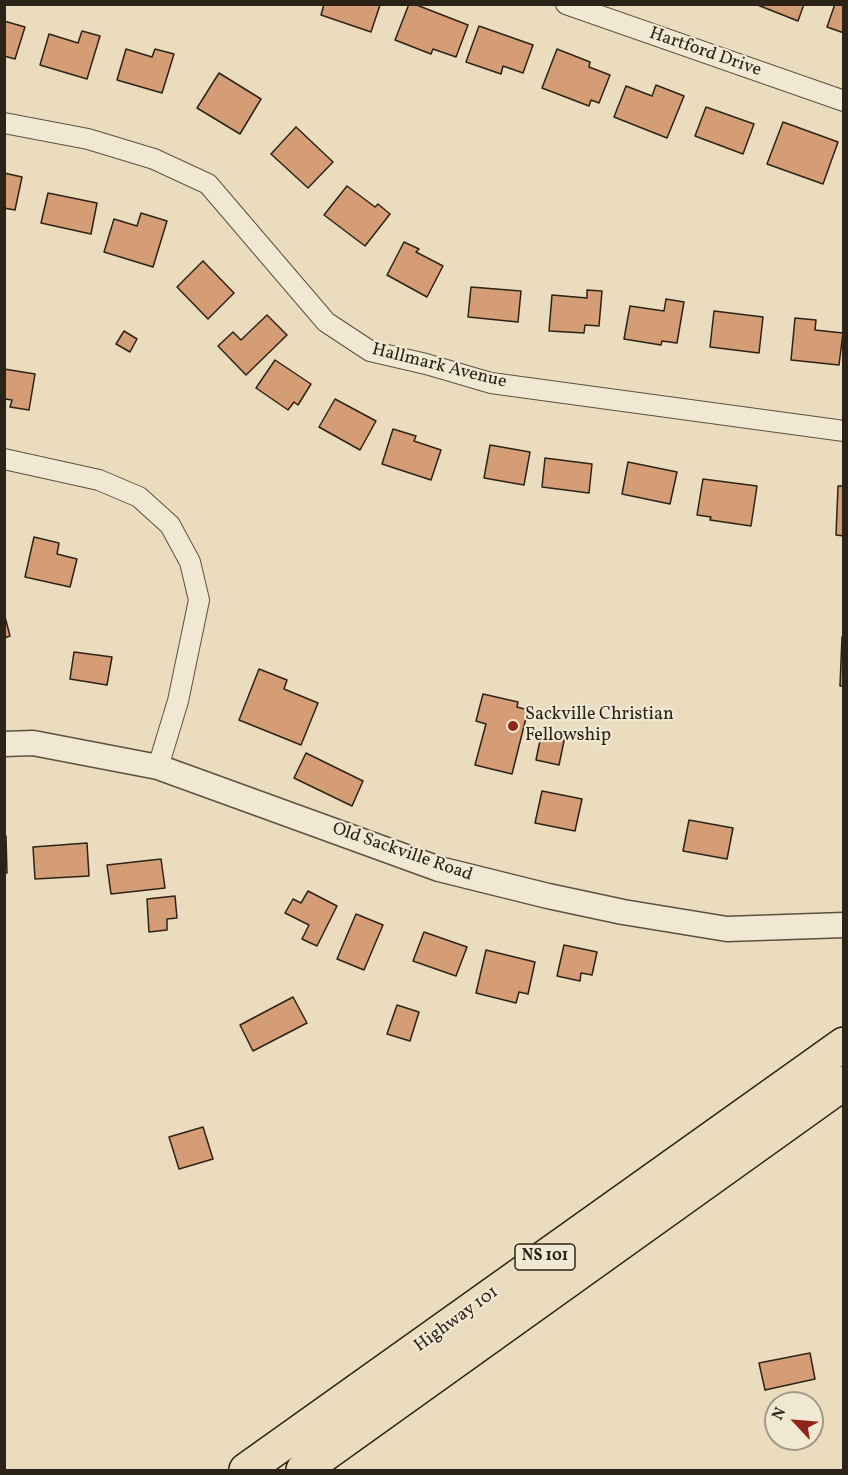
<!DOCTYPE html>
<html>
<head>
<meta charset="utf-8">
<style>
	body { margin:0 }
	#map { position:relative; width:848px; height:1475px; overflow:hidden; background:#eadcbc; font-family:Vollkorn,serif }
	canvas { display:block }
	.frame { position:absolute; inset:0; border:6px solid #2c2318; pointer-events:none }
	.north { position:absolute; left:764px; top:1391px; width:60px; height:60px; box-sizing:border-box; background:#f1e8d3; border:2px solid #a29988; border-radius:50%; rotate:296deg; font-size:16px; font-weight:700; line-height:24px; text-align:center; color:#2c2318 }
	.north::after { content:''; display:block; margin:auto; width:21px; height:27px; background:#8f2418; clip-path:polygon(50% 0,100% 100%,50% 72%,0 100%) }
</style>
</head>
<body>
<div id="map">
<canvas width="848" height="1475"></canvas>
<div class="frame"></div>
<div class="north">N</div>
</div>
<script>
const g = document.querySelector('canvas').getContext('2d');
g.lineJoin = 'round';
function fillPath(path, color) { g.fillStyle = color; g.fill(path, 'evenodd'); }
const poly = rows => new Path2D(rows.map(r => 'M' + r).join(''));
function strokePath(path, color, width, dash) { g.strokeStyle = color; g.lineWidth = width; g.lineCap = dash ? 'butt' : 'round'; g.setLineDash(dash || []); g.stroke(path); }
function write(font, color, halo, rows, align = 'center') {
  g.font = font + ' Vollkorn,serif'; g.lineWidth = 4.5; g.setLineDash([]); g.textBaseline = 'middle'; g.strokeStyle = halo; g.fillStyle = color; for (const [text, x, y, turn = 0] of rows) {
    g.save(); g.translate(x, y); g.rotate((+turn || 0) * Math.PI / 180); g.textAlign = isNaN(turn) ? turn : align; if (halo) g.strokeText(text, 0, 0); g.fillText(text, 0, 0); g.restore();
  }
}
const building = poly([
	[324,4,378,4,380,5,371,32,321,15,324,4],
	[409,4,414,4,468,25,456,57,433,49,431,54,395,40,409,4],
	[755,4,804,4,798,21,755,4],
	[835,4,844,4,844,33,827,27,835,4],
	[4,21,25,27,15,59,4,56,4,21],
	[479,26,533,45,523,73,503,66,501,74,466,62,479,26],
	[82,31,100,36,87,79,40,65,49,34,78,43,82,31],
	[126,49,152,57,155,49,174,54,162,93,117,80,126,49],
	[557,49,590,62,589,67,610,75,599,103,591,100,589,106,542,88,557,49],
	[219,73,261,99,240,134,197,108,219,73],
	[656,85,684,96,667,138,614,117,626,86,652,96,656,85],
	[706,107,754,124,743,154,695,136,706,107],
	[783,122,838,142,823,184,767,164,783,122],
	[296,127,333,162,308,188,271,154,296,127],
	[4,173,22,177,15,210,4,208,4,173],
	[347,186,375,207,378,204,390,214,365,246,324,215,347,186],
	[48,193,97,203,91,234,41,223,48,193],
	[141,213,167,221,153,267,104,252,114,219,137,226,141,213],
	[404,242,419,249,416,252,443,266,427,297,387,275,404,242],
	[203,261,234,293,208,319,177,287,203,261],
	[471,287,521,291,518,322,468,317,471,287],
	[587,290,602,291,599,326,585,325,584,333,549,331,552,295,587,298,587,290],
	[666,299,684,302,677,343,662,341,661,345,624,339,630,306,664,311,666,299],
	[714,311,763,317,759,353,710,347,714,311],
	[267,315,287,335,246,375,218,346,233,332,241,340,267,315],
	[795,318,816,320,815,330,843,333,839,365,791,360,795,318],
	[124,331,137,339,130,352,116,344,124,331],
	[275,360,311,384,298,405,294,402,288,410,256,388,275,360],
	[4,369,35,374,29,410,10,407,12,400,6,399,4,404,4,369],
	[335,399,376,421,360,450,319,427,335,399],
	[393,429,416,436,414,441,441,450,431,480,382,464,393,429],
	[490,445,530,452,524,485,484,478,490,445],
	[545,458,592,464,589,493,542,487,545,458],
	[628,462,677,472,670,504,622,494,628,462],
	[703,479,757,486,751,526,710,520,711,517,697,515,703,479],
	[838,486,844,486,844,536,836,535,838,486],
	[34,537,59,543,57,554,77,559,70,587,25,577,34,537],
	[4,613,10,636,4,638,4,613],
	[842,637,844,637,844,686,840,686,842,637],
	[74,652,112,657,107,685,70,679,74,652],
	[259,669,287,680,284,689,318,703,301,745,239,720,259,669],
	[483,694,518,702,517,707,528,710,512,774,475,765,486,724,476,721,483,694],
	[542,731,565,736,559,765,536,760,542,731],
	[306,753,363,781,352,806,294,778,306,753],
	[542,791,582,799,575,831,535,823,542,791],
	[689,820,733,828,727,859,683,851,689,820],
	[4,836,6,836,7,873,4,873,4,836],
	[87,843,89,876,35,879,33,847,87,843],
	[161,859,165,888,111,894,107,865,161,859],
	[308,891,337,906,317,946,302,939,309,925,285,913,293,899,301,903,308,891],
	[175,896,177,918,167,919,167,930,149,932,147,899,175,896],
	[356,914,383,925,364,970,337,959,356,914],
	[424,932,467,947,456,976,413,961,424,932],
	[564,945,597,952,592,975,581,973,580,981,557,976,564,945],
	[486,950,535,962,528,994,519,992,516,1003,476,993,486,950],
	[293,997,307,1023,253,1051,240,1025,293,997],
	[397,1005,419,1012,410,1041,387,1034,397,1005],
	[203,1127,213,1159,179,1169,169,1137,203,1127],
	[810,1353,815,1379,765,1390,759,1363,810,1353]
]);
const minor = poly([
	[566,4,844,101],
	[4,123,88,139,154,159,208,184,326,322,370,351,426,364,491,383,844,431],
	[4,459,99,480,139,497,170,525,190,562,199,600,178,701,158,767]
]);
const tertiary = poly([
	[4,744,33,743,158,767,439,869,548,896,623,912,727,929,844,925]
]);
const motorway = poly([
	[246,1470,844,1044],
	[303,1470,844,1083]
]);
const markers = [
	[513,726,6,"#8f2418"]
];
const shields = [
	[545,1257,60]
];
const shieldNames = [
	["NS 101",545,1257]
];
const streetNames = [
	["Hartford Drive",705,53,19],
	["Hallmark Avenue",439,367,14],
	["Old Sackville Road",402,853,19],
	["Highway 101",457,1320,-36]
];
const poiNames = [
	["Sackville Christian",525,716],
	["Fellowship",525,737]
];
fillPath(building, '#d49d75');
strokePath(building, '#2c2318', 1.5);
strokePath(minor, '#5c5141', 22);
strokePath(tertiary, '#5c5141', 27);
strokePath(motorway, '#2c2318', 36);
strokePath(minor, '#f1e8d3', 20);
strokePath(tertiary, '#f1e8d3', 24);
strokePath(motorway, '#eadcbc', 33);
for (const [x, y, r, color] of markers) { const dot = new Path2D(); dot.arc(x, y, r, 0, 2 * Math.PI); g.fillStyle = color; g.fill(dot); strokePath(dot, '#f1e8d3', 2); }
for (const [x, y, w] of shields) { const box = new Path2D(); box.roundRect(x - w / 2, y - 13, w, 26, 4.5); g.fillStyle = '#f1e8d3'; g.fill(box); strokePath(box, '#2c2318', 1.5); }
write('bold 16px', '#2c2318', null, shieldNames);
write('18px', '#2c2318', '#f1e8d3', streetNames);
write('18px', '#2c2318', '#f1e8d3', poiNames, 'left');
</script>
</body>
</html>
